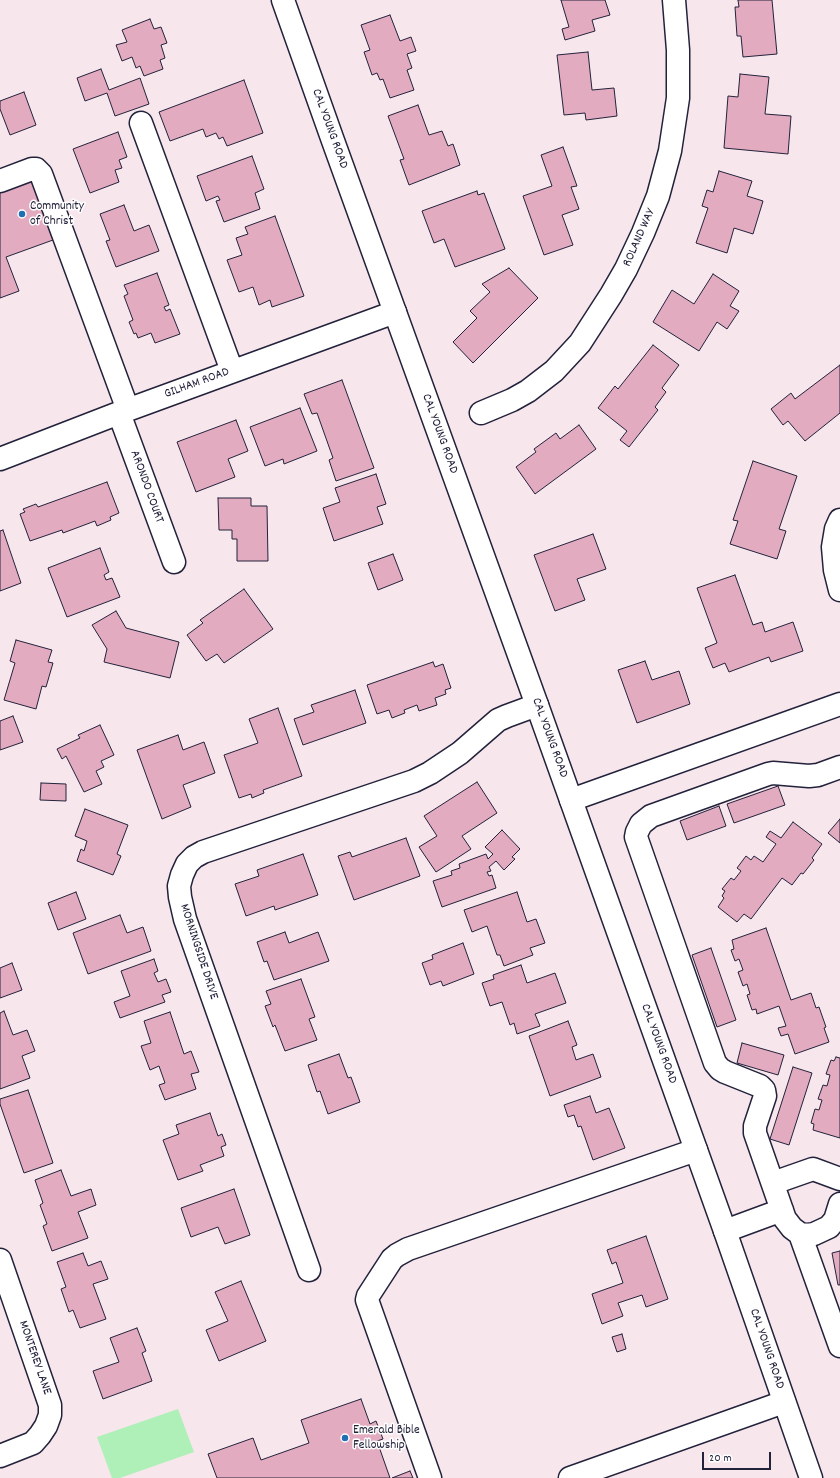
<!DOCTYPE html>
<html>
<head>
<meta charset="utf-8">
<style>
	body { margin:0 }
	#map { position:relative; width:840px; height:1478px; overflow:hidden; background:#f7e6ec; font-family:Dekko,sans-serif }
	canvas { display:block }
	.scale { position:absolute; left:702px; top:1452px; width:69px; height:18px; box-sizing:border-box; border:2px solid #22223b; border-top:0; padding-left:5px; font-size:12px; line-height:14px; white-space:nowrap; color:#22223b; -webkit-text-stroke:3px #fff; paint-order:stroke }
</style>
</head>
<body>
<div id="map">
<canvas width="840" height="1478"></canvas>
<div class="scale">20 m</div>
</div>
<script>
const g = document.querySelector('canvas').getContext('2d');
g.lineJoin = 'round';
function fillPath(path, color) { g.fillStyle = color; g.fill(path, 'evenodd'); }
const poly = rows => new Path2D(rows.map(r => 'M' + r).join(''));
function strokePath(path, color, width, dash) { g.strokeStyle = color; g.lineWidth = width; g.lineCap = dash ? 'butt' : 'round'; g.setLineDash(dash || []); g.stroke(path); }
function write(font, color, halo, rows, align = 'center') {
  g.font = font + ' Dekko,sans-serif'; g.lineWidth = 3; g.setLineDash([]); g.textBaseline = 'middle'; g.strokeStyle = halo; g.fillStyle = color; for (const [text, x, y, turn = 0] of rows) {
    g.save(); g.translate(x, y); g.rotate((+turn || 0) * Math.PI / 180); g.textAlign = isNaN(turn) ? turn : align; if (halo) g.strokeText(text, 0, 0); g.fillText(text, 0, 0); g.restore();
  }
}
const green = poly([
	[178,1409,194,1452,120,1478,112,1478,97,1437]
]);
const building = poly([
	[561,0,605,0,610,15,592,20,595,31,565,40,562,29,569,27,561,0],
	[738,0,772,0,777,54,743,57,741,36,737,36,735,7,739,7,738,0],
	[390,15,400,41,411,37,416,51,407,54,412,68,407,70,414,90,390,98,383,79,380,80,377,73,372,75,364,52,370,50,361,25,390,15],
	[150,19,154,29,161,27,167,43,161,45,165,58,160,60,163,69,144,76,140,66,136,68,132,57,122,61,116,45,127,42,122,30,150,19],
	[588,52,592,90,614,88,617,116,586,120,585,113,564,115,557,55,588,52],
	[101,69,109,90,140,78,149,104,115,116,107,93,85,101,77,78,101,69],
	[740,74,769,77,765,114,791,116,788,154,724,148,728,96,738,97,740,74],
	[244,80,263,133,227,146,223,137,219,139,216,133,206,137,203,129,170,141,159,112,244,80],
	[24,92,36,125,10,135,0,109,0,101,24,92],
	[418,105,429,135,442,131,448,146,453,144,460,165,409,185,400,160,404,159,388,116,418,105],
	[118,132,127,157,119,160,122,168,115,170,119,182,90,193,73,149,118,132],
	[563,147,577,186,571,187,579,209,562,215,573,245,544,255,523,196,552,186,541,155,563,147],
	[252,156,264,189,255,193,260,209,224,222,216,201,220,200,218,196,206,201,197,176,252,156],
	[719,171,752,181,747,196,763,201,753,234,734,228,727,253,696,243,708,208,702,206,707,190,713,192,719,171],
	[30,177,53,240,6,257,19,291,0,298,0,188,30,177],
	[477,191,478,195,484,193,505,249,455,267,444,239,434,243,422,211,477,191],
	[124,205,134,231,149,225,159,251,116,267,106,241,110,240,100,214,124,205],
	[275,216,304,296,272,307,270,300,259,305,253,287,239,292,227,260,242,255,236,238,248,234,245,227,275,216],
	[509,268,538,298,473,363,453,342,477,318,470,311,490,292,482,284,509,268],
	[157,273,169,305,164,307,166,311,170,309,180,334,155,343,151,333,138,338,136,333,134,334,129,322,133,320,124,296,128,294,124,285,157,273],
	[713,274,739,291,730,306,739,311,727,329,717,322,699,351,653,322,672,290,694,304,713,274],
	[653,345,679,365,662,388,666,392,655,407,658,410,629,447,620,440,627,431,598,408,615,386,618,389,653,345],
	[840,365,840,413,805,441,788,421,783,425,771,409,791,393,795,399,840,365],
	[342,380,374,468,336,481,329,460,333,458,317,413,312,414,304,394,342,380],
	[300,408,317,451,284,464,283,459,265,466,250,427,300,408],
	[236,420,248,451,228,459,235,477,196,492,177,442,236,420],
	[579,425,596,449,535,494,516,467,536,452,534,449,556,433,560,439,579,425],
	[753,461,797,476,779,529,786,531,777,559,730,544,738,521,733,520,753,461],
	[376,474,386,504,377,507,383,524,334,541,323,508,340,502,335,488,376,474],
	[107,482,119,513,110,517,111,520,97,526,95,521,63,533,62,530,30,541,20,514,25,512,23,509,36,504,38,507,107,482],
	[218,498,251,498,251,506,267,506,268,561,237,561,237,539,232,539,232,530,219,530,218,498],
	[3,530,21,583,0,591,0,531,3,530],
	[593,534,606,569,577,579,585,600,555,611,534,555,593,534],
	[100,548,109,572,104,575,106,580,112,578,120,597,67,617,48,568,100,548],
	[393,554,403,580,378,590,368,563,393,554],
	[735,575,753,625,762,622,765,632,793,622,803,651,771,662,769,657,729,672,725,663,713,668,705,648,717,643,697,588,735,575],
	[244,589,273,629,224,663,217,654,206,661,187,635,203,623,200,620,244,589],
	[116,611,126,628,179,642,170,678,104,662,107,649,92,625,116,611],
	[16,640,52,650,48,662,53,663,46,687,42,686,36,709,4,700,15,663,10,661,16,640],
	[645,661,652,680,679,671,690,704,637,723,618,670,645,661],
	[433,662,435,667,443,664,451,688,445,690,446,694,435,698,437,705,419,711,417,705,404,710,405,713,392,718,389,710,377,714,367,685,433,662],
	[355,690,366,723,303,745,294,719,314,712,311,705,355,690],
	[278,708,302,776,263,790,264,793,252,798,251,794,239,798,224,755,258,743,249,719,278,708],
	[13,716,23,742,0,750,0,721,13,716],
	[100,725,114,755,101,761,104,767,96,771,102,784,84,792,66,756,62,759,57,749,80,738,78,735,100,725],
	[178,735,183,750,204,742,215,773,183,785,191,807,162,819,137,750,178,735],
	[477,782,497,813,462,836,471,849,436,872,419,847,437,836,424,816,477,782],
	[41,783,66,784,66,801,40,800,41,783],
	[778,786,785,805,734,823,727,804,778,786],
	[719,806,726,826,687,840,680,821,719,806],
	[85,809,128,825,117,854,121,856,113,875,77,861,81,849,84,851,87,841,75,836,85,809],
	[840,819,840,843,828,833,840,819],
	[793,822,822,844,812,858,814,860,803,874,801,873,792,885,782,878,751,919,744,914,737,922,718,907,724,898,722,896,725,891,722,889,731,878,734,880,741,871,737,868,746,856,751,860,754,856,763,862,776,844,766,837,770,831,781,838,793,822],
	[502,830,520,849,512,857,515,859,504,870,496,861,489,867,491,871,487,872,489,876,492,875,496,888,442,907,433,881,452,875,451,871,460,868,459,864,486,854,488,859,493,854,485,847,502,830],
	[406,838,420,876,354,900,338,856,350,852,352,857,406,838],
	[303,854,318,895,275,910,274,906,246,916,235,884,259,876,257,870,303,854],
	[76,892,86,919,58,930,48,903,76,892],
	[517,892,527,922,536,919,545,943,530,948,533,955,504,966,500,955,497,955,487,926,472,932,464,910,517,892],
	[120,915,127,933,143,927,151,951,88,974,73,933,120,915],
	[766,928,791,1000,811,993,816,1008,819,1007,826,1027,824,1028,829,1042,795,1054,788,1034,781,1036,778,1028,786,1026,779,1006,757,1014,756,1009,752,1010,747,995,750,994,747,984,743,986,738,972,743,970,739,959,735,961,731,950,734,949,732,940,766,928],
	[285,932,289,943,318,932,329,961,274,980,267,961,264,962,257,942,285,932],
	[463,943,474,974,443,986,441,981,430,985,422,963,433,959,432,955,463,943],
	[711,948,736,1020,717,1027,692,955,711,948],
	[154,959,158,971,154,973,158,982,166,979,171,992,162,995,165,1002,120,1018,114,1002,130,996,121,971,154,959],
	[12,963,22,990,0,998,0,968,12,963],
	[521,965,527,983,555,973,566,1003,535,1014,540,1026,517,1034,514,1023,510,1025,502,1002,490,1006,482,983,494,979,493,975,521,965],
	[301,979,315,1017,309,1019,317,1040,285,1051,275,1025,273,1027,265,1006,271,1004,266,991,301,979],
	[4,1011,13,1035,27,1030,35,1051,22,1056,30,1078,0,1089,0,1013,4,1011],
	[170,1012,184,1054,191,1051,199,1072,191,1074,196,1089,165,1100,159,1085,165,1083,159,1066,150,1070,141,1046,151,1043,144,1021,170,1012],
	[568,1021,577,1045,572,1047,576,1060,593,1054,601,1077,550,1096,529,1036,568,1021],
	[742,1043,784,1055,778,1075,737,1063,742,1043],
	[339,1054,348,1078,351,1077,360,1102,328,1114,320,1091,317,1092,308,1065,339,1054],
	[836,1057,840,1058,840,1138,813,1130,814,1124,811,1123,815,1109,819,1110,822,1100,818,1099,823,1085,827,1086,830,1075,826,1074,831,1060,834,1061,836,1057],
	[793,1067,812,1073,789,1145,770,1139,793,1067],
	[28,1090,53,1163,24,1173,0,1104,0,1099,28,1090],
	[590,1096,596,1113,609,1108,625,1148,593,1160,581,1126,578,1127,574,1115,568,1117,564,1105,590,1096],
	[210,1113,218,1136,222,1134,226,1145,221,1147,224,1156,200,1165,203,1171,178,1180,163,1140,179,1134,176,1125,210,1113],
	[61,1170,71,1196,91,1189,96,1205,78,1212,88,1238,52,1251,43,1226,47,1224,40,1205,43,1203,35,1180,61,1170],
	[234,1189,250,1235,225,1244,218,1227,191,1237,181,1208,234,1189],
	[646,1236,668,1299,646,1307,642,1295,618,1303,623,1316,602,1324,592,1294,623,1283,616,1262,612,1264,607,1250,646,1236],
	[840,1251,840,1285,838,1285,832,1253,840,1251],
	[83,1253,88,1266,101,1261,108,1279,93,1284,106,1319,80,1328,73,1310,69,1312,61,1289,66,1287,57,1262,83,1253],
	[241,1281,266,1341,219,1361,206,1330,228,1321,215,1292,241,1281],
	[137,1328,146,1351,142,1353,152,1381,103,1399,93,1371,119,1362,110,1338,137,1328],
	[622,1334,626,1349,617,1352,612,1337,622,1334],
	[361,1399,370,1424,376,1421,383,1439,377,1441,390,1478,217,1478,208,1454,253,1438,261,1460,309,1443,301,1420,361,1399],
	[410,1471,413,1478,392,1478,410,1471]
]);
const minor = poly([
	[141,123,232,371],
	[0,181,32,169,36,169,41,174,128,410],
	[119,413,174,562],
	[481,413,512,400,528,391,554,371,580,343,611,295,626,269,643,233,658,196,670,151,678,98,678,50,674,0],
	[0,459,119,413,395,312],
	[840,520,836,529,833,547,835,570,840,590],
	[840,767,818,775,809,776,773,773,768,774,651,816,641,824,637,832,636,837,715,1063,720,1069,725,1072,760,1086,764,1090,765,1096,755,1126,755,1133,785,1219,792,1228,800,1234,840,1346],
	[571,800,840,704],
	[773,1183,813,1169,840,1179],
	[725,1231,782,1210],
	[800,1234,807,1235,814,1234,829,1227,835,1220,840,1204],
	[0,1260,50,1405,50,1415,46,1426,40,1435,33,1443,0,1456],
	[309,1270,185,919,180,897,179,886,182,875,187,864,194,857,203,852,414,781,430,773,460,753,498,720,507,716,537,705],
	[430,1478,367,1300,368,1296,392,1259,397,1255,408,1249,696,1150],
	[570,1478,784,1402]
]);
const major = poly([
	[283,0,332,138,537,705,725,1231,811,1478]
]);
const markers = [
	[22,214,4,"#1f6fb2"],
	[345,1438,4,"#1f6fb2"]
];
const streetNames = [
	["CAL YOUNG ROAD",329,129,70],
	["ROLAND WAY",640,238,-66],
	["GILHAM ROAD",197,384,-20],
	["CAL YOUNG ROAD",439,434,70],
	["ARONDO COURT",146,487,70],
	["CAL YOUNG ROAD",549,738,70],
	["MORNINGSIDE DRIVE",198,952,72],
	["CAL YOUNG ROAD",658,1044,70],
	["CAL YOUNG ROAD",766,1349,71],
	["MONTEREY LANE",34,1358,71]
];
const poiNames = [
	["Community",30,207],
	["of Christ",30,222],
	["Emerald Bible",353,1431],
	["Fellowship",353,1446]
];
fillPath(green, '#aff0b8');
fillPath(building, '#e3abc0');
strokePath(building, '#22223b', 1);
strokePath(minor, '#22223b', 25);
strokePath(major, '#22223b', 25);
strokePath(minor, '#fff', 22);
strokePath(major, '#fff', 22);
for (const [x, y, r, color] of markers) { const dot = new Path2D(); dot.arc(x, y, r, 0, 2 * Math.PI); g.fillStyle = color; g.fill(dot); strokePath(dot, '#fff', 1.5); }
write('13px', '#22223b', '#fff', streetNames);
write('13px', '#22223b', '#fff', poiNames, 'left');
</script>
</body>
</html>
